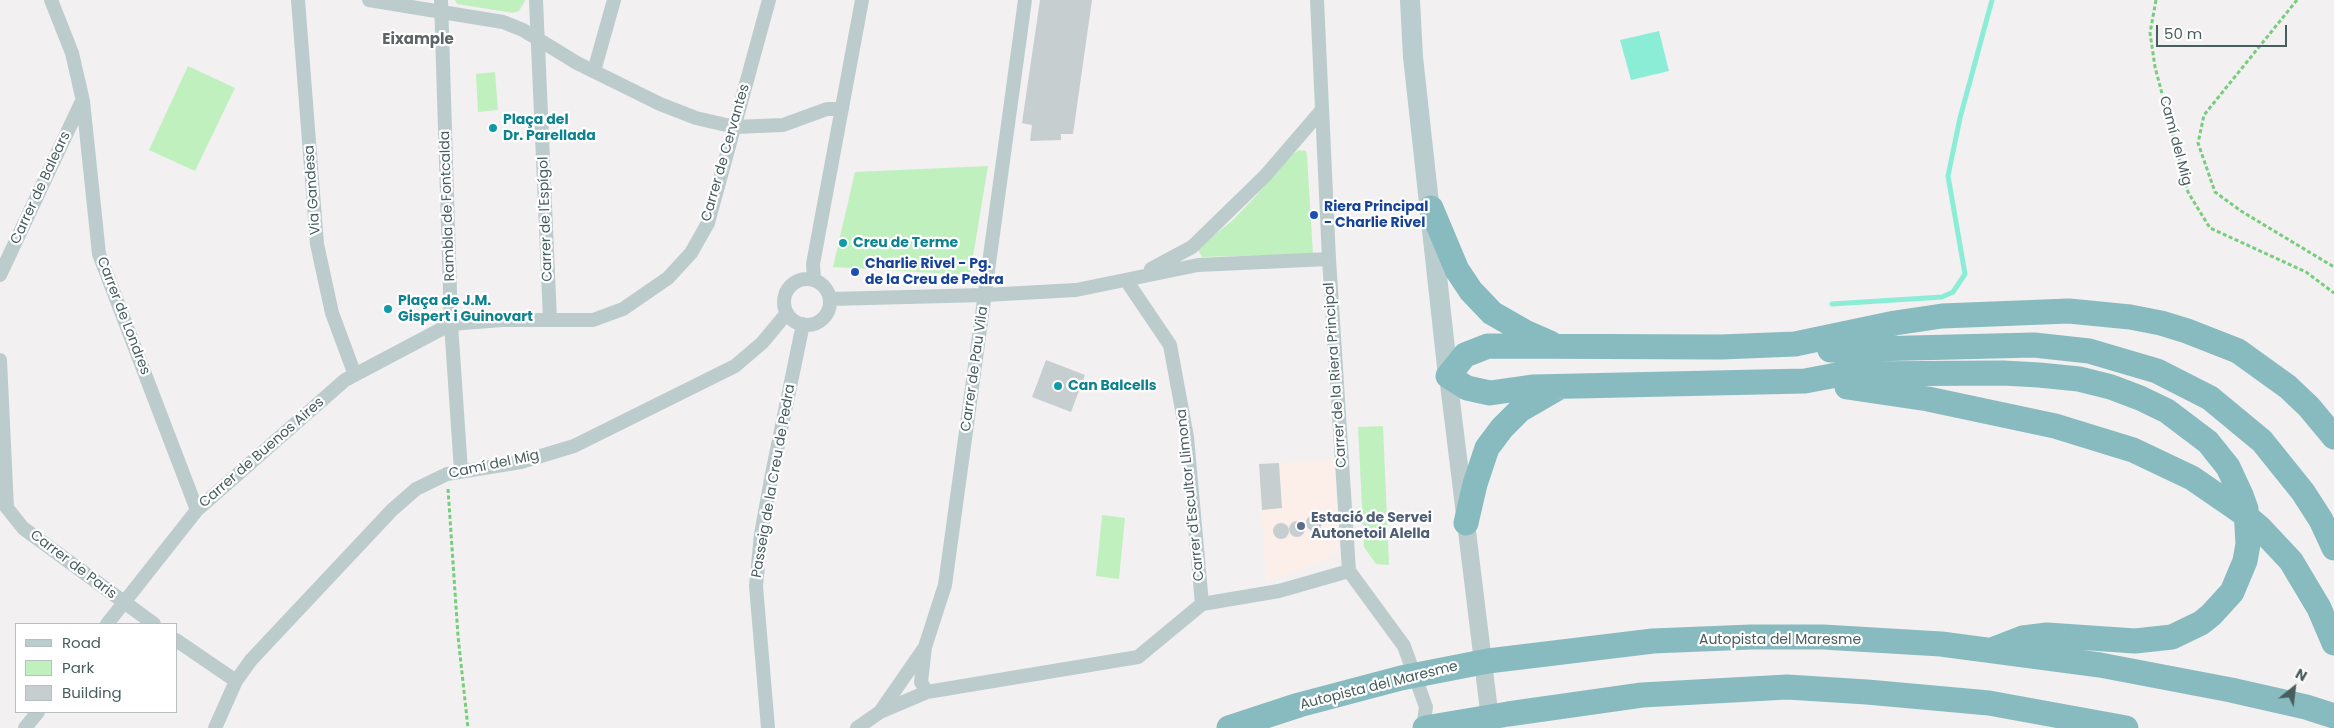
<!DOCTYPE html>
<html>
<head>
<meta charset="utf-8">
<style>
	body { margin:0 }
	#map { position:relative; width:2334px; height:728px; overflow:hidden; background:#f2f0f1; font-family:Poppins,sans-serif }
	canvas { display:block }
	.legend { position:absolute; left:15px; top:623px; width:162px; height:90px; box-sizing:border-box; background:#fff; border:1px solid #b6bebf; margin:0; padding:6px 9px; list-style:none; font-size:15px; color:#485d5e }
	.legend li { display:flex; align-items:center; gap:10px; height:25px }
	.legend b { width:25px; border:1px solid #b6bebf }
	.north { position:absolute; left:2269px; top:663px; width:50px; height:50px; -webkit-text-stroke:4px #fff; paint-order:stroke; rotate:29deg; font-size:14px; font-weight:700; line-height:20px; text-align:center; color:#485d5e }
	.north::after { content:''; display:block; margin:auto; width:18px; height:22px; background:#485d5e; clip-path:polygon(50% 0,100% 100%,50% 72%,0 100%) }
	.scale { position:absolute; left:2156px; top:25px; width:131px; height:22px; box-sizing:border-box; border:2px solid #485d5e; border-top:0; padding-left:6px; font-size:15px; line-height:18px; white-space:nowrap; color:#485d5e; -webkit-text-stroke:4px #fff; paint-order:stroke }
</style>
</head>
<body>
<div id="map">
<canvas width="2334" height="728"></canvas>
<ul class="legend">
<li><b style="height:6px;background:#b9cdcf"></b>Road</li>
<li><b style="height:14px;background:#c1f0bf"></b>Park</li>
<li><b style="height:14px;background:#c7ced0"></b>Building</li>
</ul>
<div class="north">N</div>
<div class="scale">50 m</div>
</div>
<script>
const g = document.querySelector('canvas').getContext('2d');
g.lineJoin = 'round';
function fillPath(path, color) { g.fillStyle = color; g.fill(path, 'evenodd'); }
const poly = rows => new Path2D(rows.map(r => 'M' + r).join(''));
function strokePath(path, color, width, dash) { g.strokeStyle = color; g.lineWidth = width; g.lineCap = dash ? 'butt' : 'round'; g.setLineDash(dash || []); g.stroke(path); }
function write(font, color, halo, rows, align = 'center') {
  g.font = font + ' Poppins,sans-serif'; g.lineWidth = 4.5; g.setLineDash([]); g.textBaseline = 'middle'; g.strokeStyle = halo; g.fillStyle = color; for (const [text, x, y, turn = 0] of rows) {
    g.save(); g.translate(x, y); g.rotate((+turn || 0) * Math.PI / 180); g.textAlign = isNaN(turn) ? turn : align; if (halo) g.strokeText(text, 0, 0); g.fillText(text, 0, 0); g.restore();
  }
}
const commercial = poly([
	[1334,460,1339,543,1336,552,1326,560,1266,582,1259,464]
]);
const green = poly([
	[455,0,525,0,525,1,519,11,513,13,457,4],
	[188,66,235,88,195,171,149,150],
	[495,72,498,110,478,112,476,74],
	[1299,150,1306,151,1307,155,1313,254,1202,257,1198,250,1200,246,1232,221,1255,197,1290,156],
	[988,166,970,275,833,267,855,172],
	[1383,426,1389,565,1376,564,1364,547,1358,427],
	[1102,515,1125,518,1119,579,1096,576]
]);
const water = poly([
	[1659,31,1669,71,1631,80,1620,40]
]);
const stream = poly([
	[1832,304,1942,297,1953,292,1965,274,1948,176,1960,118,1992,0]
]);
const building = poly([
	[1040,0,1092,0,1073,134,1061,134,1061,140,1030,141,1032,125,1022,123],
	[1046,360,1085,375,1071,412,1032,397],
	[1279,463,1282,508,1262,510,1259,464],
	'1306 523a8 8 0 1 1 16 0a8 8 0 1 1-16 0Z',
	'1289 529a8 8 0 1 1 16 0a8 8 0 1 1-16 0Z',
	'1273 531a8 8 0 1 1 16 0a8 8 0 1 1-16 0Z'
]);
const path = poly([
	[2156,0,2150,33,2155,67,2188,192,2197,207,2210,228,2306,272,2334,293],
	[2297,0,2204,115,2198,143,2215,192,2241,211,2334,267],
	[448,489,458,636,468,728]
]);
const minor = poly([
	[51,0,72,53,83,101,99,254,197,510],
	[298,0,317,244,332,313,355,375],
	[369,0,503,22,523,30,577,63,660,104,696,118,735,127,783,125,827,109,842,109],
	[441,0,451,324,461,471],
	[536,0,550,319],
	[1317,0,1329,259,1349,571,1404,646,1426,707,1423,728],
	[594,71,614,0],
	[1151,269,1192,247,1265,176,1321,111],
	[0,275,82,101],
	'784 302a23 23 0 1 1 46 0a23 23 0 1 1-46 0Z',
	[814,280,813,264,862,0],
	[1126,280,1170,345,1187,437,1202,604],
	[830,299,985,295,1076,290,1198,265,1329,259],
	[0,360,7,508],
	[0,499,23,528,154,624],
	[107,624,197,510,345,380,451,324,502,320,593,320,623,309,668,278,691,253,708,223,769,0],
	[176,640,236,681],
	[925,647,921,682,927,692],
	[880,712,925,647,945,585,1025,0],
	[25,728,38,712],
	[215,728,236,681,251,660,392,510,416,489,447,474,521,462,574,446,735,366,762,343,787,313],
	[768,728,756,586,761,534,772,474,803,324],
	[857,728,880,712,927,692,1138,657,1202,604,1279,591,1349,571]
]);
const tertiary = poly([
	[1448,376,1491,727]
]);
const secondary = poly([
	[1410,0,1413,57,1448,376]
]);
const motorway = poly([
	[1431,208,1457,270,1471,291,1492,313,1527,333,1550,343],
	[1830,350,2034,345,2089,351,2157,371,2210,398,2262,441,2303,492,2321,520,2334,548],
	[1847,387,1928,399,2055,426,2133,450,2192,478,2240,511,2260,528,2291,561,2319,608,2334,643],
	[1466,523,1475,484,1487,448,1502,428,1520,410,1558,388],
	[1992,650,2023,638,2047,635,2135,641,2172,637,2201,623,2211,615,2232,592,2245,561,2248,544,2246,509,2241,495,2228,467,2208,442,2167,411,2140,398,2111,387,2079,379,2039,375,2003,373,1842,374,1805,381,1532,387,1490,393,1467,388,1448,376,1465,355,1488,346,1721,347,1795,344,1895,323,1942,316,2069,311,2130,317,2161,323,2187,331,2238,351,2288,387,2309,407,2334,437],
	[1229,728,1299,705,1401,678,1488,661,1653,641,1751,637,1823,637,1941,644,2100,665,2231,690,2306,707,2334,716],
	[1425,728,1508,714,1642,695,1787,687,1867,692,1989,703,2126,728]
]);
const markers = [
	[493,128,5,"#0f9aa8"],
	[1314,215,5,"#1a4fb4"],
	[843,243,5,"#0f9aa8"],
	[855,272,5,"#1a4fb4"],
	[388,309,5,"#0f9aa8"],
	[1058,386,5,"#0f9aa8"],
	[1301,526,5,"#5c6f8a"]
];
const cultureNames = [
	["Plaça del",503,120],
	["Dr. Parellada",503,136],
	["Creu de Terme",853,243],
	["Plaça de J.M.",398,301],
	["Gispert i Guinovart",398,317],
	["Can Balcells",1068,386]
];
const streetNames = [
	["Camí del Mig",2175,141,75],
	["Carrer de Cervantes",726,153,-74],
	["Carrer de Balears",41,188,-65],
	["Via Gandesa",313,190,-94],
	["Rambla de Fontcalda",448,206,-92],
	["Carrer de l'Espígol",546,219,-92],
	["Carrer de Londres",123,316,69],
	["Carrer de Pau Vila",975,369,-82],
	["Carrer de la Riera Principal",1336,375,-94],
	["Carrer de Buenos Aires",262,453,-41],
	["Camí del Mig",494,465,-12],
	["Passeig de la Creu de Pedra",774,481,-80],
	["Carrer d'Escultor Llimona",1191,495,-96],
	["Carrer de Paris",73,565,37],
	["Autopista del Maresme",1780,640],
	["Autopista del Maresme",1379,686,-14]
];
const transitNames = [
	["Riera Principal",1324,207],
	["- Charlie Rivel",1324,223],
	["Charlie Rivel - Pg.",865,264],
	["de la Creu de Pedra",865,280]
];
const serviceNames = [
	["Estació de Servei",1311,518],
	["Autonetoil Alella",1311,534]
];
const neighbourhoodNames = [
	["Eixample",418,40]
];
fillPath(commercial, '#fcefea');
fillPath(green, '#c1f0bf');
fillPath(water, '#8cedd7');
strokePath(stream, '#8cedd7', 5);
fillPath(building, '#c7ced0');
strokePath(path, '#76ce7c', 3, [4, 2.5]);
strokePath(minor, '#bccccd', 14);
strokePath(tertiary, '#bccccd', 18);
strokePath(secondary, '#b9cdcf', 20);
strokePath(motorway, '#88bbbf', 25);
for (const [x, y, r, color] of markers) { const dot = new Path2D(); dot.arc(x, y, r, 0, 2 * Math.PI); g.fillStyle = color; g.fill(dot); strokePath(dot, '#fff', 2); }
write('bold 14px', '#0d838f', '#fff', cultureNames, 'left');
write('14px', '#485d5e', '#fff', streetNames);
write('bold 14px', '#164399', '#fff', transitNames, 'left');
write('bold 14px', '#4e5e75', '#fff', serviceNames, 'left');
write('bold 15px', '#5c6465', '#fff', neighbourhoodNames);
</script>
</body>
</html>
